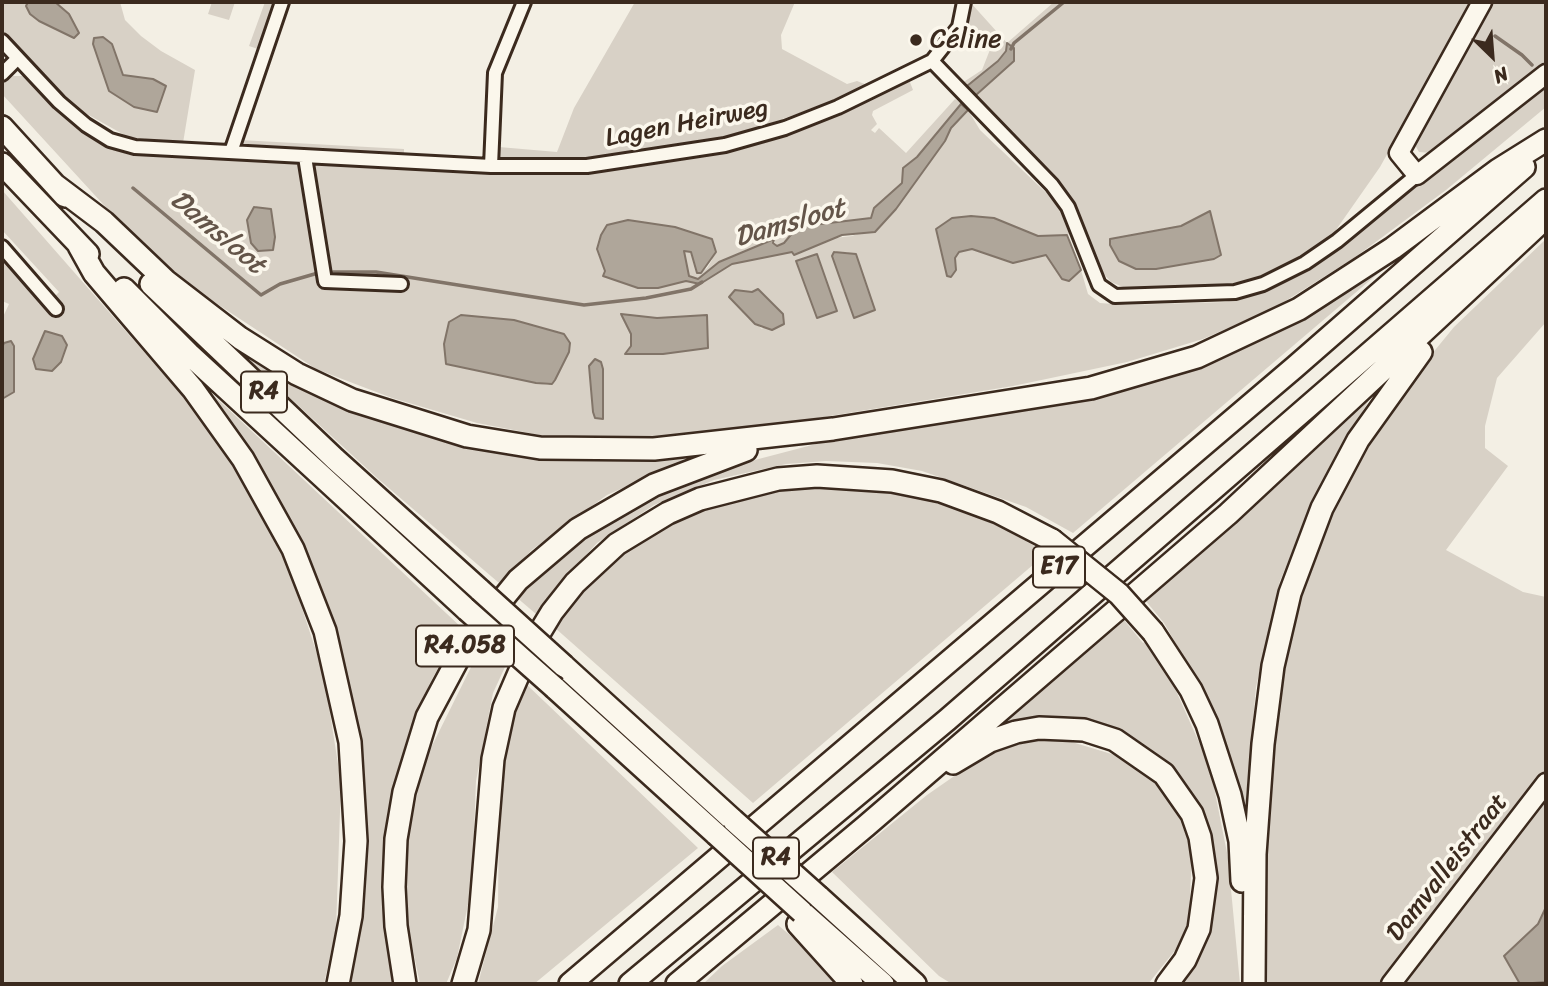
<!DOCTYPE html>
<html>
<head>
<meta charset="utf-8">
<style>
	body { margin:0 }
	#map { position:relative; width:1548px; height:986px; overflow:hidden; background:#f3efe4; font-family:Sriracha,sans-serif }
	canvas { display:block }
	.frame { position:absolute; inset:0; border:4px solid #3b2a1e; pointer-events:none }
	.north { position:absolute; left:1457px; top:21px; width:70px; height:70px; -webkit-text-stroke:5px #fbf7ec; paint-order:stroke; rotate:155deg; font-size:19px; font-weight:700; line-height:28px; text-align:center; color:#3b2a1e }
	.north::after { content:''; display:block; margin:auto; width:24px; height:32px; background:#3b2a1e; clip-path:polygon(50% 0,100% 100%,50% 72%,0 100%) }
</style>
</head>
<body>
<div id="map">
<canvas width="1548" height="986"></canvas>
<div class="frame"></div>
<div class="north">N</div>
</div>
<script>
const g = document.querySelector('canvas').getContext('2d');
g.lineJoin = 'round';
function fillPath(path, color) { g.fillStyle = color; g.fill(path, 'evenodd'); }
const poly = rows => new Path2D(rows.map(r => 'M' + r).join(''));
function strokePath(path, color, width, dash) { g.strokeStyle = color; g.lineWidth = width; g.lineCap = dash ? 'butt' : 'round'; g.setLineDash(dash || []); g.stroke(path); }
function write(font, color, halo, rows, align = 'center') {
  g.font = font + ' Sriracha,sans-serif'; g.lineWidth = 7; g.setLineDash([]); g.textBaseline = 'middle'; g.strokeStyle = halo; g.fillStyle = color; for (const [text, x, y, turn = 0] of rows) {
    g.save(); g.translate(x, y); g.rotate((+turn || 0) * Math.PI / 180); g.textAlign = isNaN(turn) ? turn : align; if (halo) g.strokeText(text, 0, 0); g.fillText(text, 0, 0); g.restore();
  }
}
const green = poly([
	[2,2,120,2,125,20,141,36,161,51,195,70,183,143,128,137,78,109,2,30],
	[212,2,235,2,229,20,208,14],
	[265,2,277,2,261,50,249,46],
	[635,2,795,2,781,35,782,49,847,84,857,81,867,85,849,96,733,136,584,159,497,159,499,147,557,152,574,108],
	[970,2,1007,43,1054,2,1472,2,1380,167,1331,237,1286,265,1247,282,1130,290,1111,282,1102,272,1063,186,976,95,995,78,1006,51,985,74,967,86,962,83,982,70,991,47,966,21],
	[1207,212,1213,220,1214,232,1164,229,1181,226],
	[1491,2,1546,2,1546,62,1446,143,1431,153,1419,152,1412,140,1415,133],
	[13,76,22,76,30,81,61,114,84,132,129,155,489,172,602,170,710,154,740,146,908,77,913,90,873,111,872,115,877,124,871,130,875,133,879,128,906,153,955,99,961,103,917,157,903,168,902,183,887,200,877,205,871,218,804,226,784,243,777,246,773,239,739,253,698,279,689,276,684,251,691,252,701,273,707,268,712,260,702,235,628,220,607,225,597,249,605,271,658,288,686,281,700,284,732,264,793,251,794,255,834,238,852,236,882,225,945,141,950,128,968,110,980,130,1057,203,1075,234,1038,236,994,218,952,218,936,229,947,276,959,252,972,249,1013,263,1046,255,1070,280,1081,270,1088,294,1100,303,1126,305,1225,302,1261,293,1307,270,1342,245,1546,81,1546,107,1446,190,1354,258,1276,307,1203,339,1127,362,1013,386,720,434,631,439,550,437,477,423,392,398,316,369,193,288,113,215,2,94,2,82],
	[834,252,847,252,874,310,854,318],
	[758,289,777,307,762,329,729,297,740,290,752,292],
	[622,314,657,318,706,315,708,348,663,354,626,354,631,346,631,334],
	[461,315,514,320,564,334,570,343,569,352,555,380,548,385,536,383,446,364,444,344,449,322],
	[240,140,404,149,404,157,237,150],
	[2,190,188,402,236,470,271,531,292,578,324,675,341,783,336,929,324,984,2,984,2,399,14,391,14,346,5,343,2,348,2,319,9,304,2,301,2,256,46,306,59,292,2,230],
	[1546,239,1546,322,1497,378,1485,426,1485,448,1508,466,1446,550,1523,592,1546,597,1546,770,1383,984,1265,984,1268,829,1277,700,1293,625,1315,550,1346,483,1390,405,1454,327],
	[1379,267,1381,271,1073,533,1026,507,922,471,877,463,826,461,786,464,714,480,654,505,597,543,554,589,536,614,515,596,568,547,655,495,709,472,835,439,1214,358,1301,317],
	[205,320,436,435,703,452,607,495,533,549,499,583,376,477],
	[178,362,462,628,433,677,410,729,387,813,383,886,385,934,394,984,344,984,361,870,313,576],
	[1372,395,1319,487,1280,581,1256,687,1244,822,1233,769,1206,696,1164,623,1145,600],
	[821,486,884,492,938,502,1001,527,1047,553,753,803,554,627,590,580,638,539,704,506,778,489],
	[1124,620,1143,643,1146,641,1169,675,1210,767,1228,858,1240,984,1173,984,1179,977,1205,839,1118,735,981,737],
	[481,647,505,667,493,693,476,781,472,885,457,958,446,984,420,984,406,916,407,844,424,762],
	[524,682,698,848,534,984,478,984,498,907,499,800,506,740],
	[1042,740,1065,740,1125,758,1154,780,1176,809,1192,852,1189,920,1177,948,1148,984,952,984,939,976,832,872,927,795,973,763,1008,746],
	[1546,800,1546,907,1538,924,1504,956,1520,984,1402,984],
	[778,925,811,953,838,984,703,984,722,966]
]);
const water = poly([
	[28,2,55,2,69,14,79,33,74,38,39,21,30,14,26,6,28,2],
	[103,37,112,44,123,75,153,79,166,86,157,112,134,107,109,91,93,44,94,38,103,37],
	[1007,43,1014,48,1014,61,976,95,967,86,998,61,1006,51,1007,43],
	[961,104,968,110,951,128,945,141,896,209,875,232,842,235,794,255,792,252,732,264,700,284,686,281,658,288,638,288,603,276,605,271,597,249,601,235,607,225,628,220,675,227,712,239,716,252,701,273,697,273,691,252,684,251,689,276,698,279,719,262,774,239,773,243,777,246,784,243,794,231,804,226,871,218,874,208,902,183,903,168,917,157,961,104],
	[254,207,271,209,275,237,273,250,258,251,251,243,247,220,254,207],
	[1210,211,1221,255,1214,259,1156,269,1136,269,1119,261,1110,245,1110,239,1181,226,1210,211],
	[971,216,994,218,1038,236,1067,235,1081,270,1069,281,1062,279,1046,255,1013,263,972,249,959,252,955,258,956,270,951,277,947,276,936,229,952,218,971,216],
	[834,252,856,254,875,310,854,318,832,256,834,252],
	[817,254,837,311,817,318,796,261,817,254],
	[758,289,783,314,784,324,772,330,755,324,729,297,735,290,752,292,758,289],
	[621,314,657,318,707,315,708,348,663,354,625,354,631,346,631,334,621,314],
	[461,315,514,320,564,334,570,343,569,352,555,380,552,384,536,383,446,364,444,344,449,322,461,315],
	[45,331,62,336,67,345,61,362,52,371,36,369,33,359,45,331],
	[11,341,14,346,14,392,2,399,2,348,4,343,11,341],
	[595,359,601,362,603,369,603,419,595,418,593,412,589,366,595,359],
	[1546,907,1546,982,1520,984,1504,956,1538,924,1546,907]
]);
const stream = poly([
	[1495,36,1522,55,1532,65],
	[1011,49,1014,43,1064,2],
	[133,188,261,295,280,284,318,273],
	[333,272,376,272,584,305,646,298,691,289,702,282]
]);
const street = poly([
	[2,41,59,102,86,125,110,140,135,147,491,166,587,166,725,145,785,128,838,107,932,61,959,27,964,2],
	[932,61,1052,185,1068,207,1099,285,1115,296,1235,292,1263,284,1305,263,1337,241,1417,175],
	[2,74,17,59],
	[231,152,282,2],
	[305,157,325,281,401,284],
	[491,166,495,73,524,2],
	[2,247,56,309]
]);
const secondary = poly([
	[1482,2,1399,153,1417,175,1546,74],
	[1391,984,1546,783]
]);
const highway = poly([
	[2,127,65,196],
	[2,164,88,254],
	[55,185,104,222,166,281,240,338,297,374,352,400,467,436,540,448,654,449,833,429,1091,388,1197,357,1299,309,1393,248,1498,170,1546,140],
	[79,246,94,273,193,389,243,459,293,549,325,631,350,742,356,841,351,916,338,984],
	[151,284,335,459,480,590],
	[124,289,189,354,467,610],
	[1153,632,1191,690,1207,724,1230,795,1240,841,1242,881],
	[564,666,733,820],
	[555,688,716,834],
	[953,763,990,741,1016,732,1039,728,1063,729,1084,730,1115,740,1164,774,1192,814,1200,837,1206,878,1199,929,1185,960,1167,984],
	[819,897,915,984],
	[802,912,883,984],
	[798,924,852,984],
	[405,984,396,926,394,887,396,839,404,792,427,717,466,644,518,580,578,529,654,485,746,450],
	[463,984,479,930,493,759,504,708,529,650,552,612,575,583,617,544,668,513,700,499,778,479,817,476,892,481,941,491,998,512,1052,540],
	[570,984,1295,367,1524,167],
	[630,984,947,720,1546,200],
	[677,984,866,826,1228,514,1539,224],
	[1254,984,1255,854,1263,744,1273,666,1290,593,1322,508,1358,440,1421,352]
]);
const highwayBridge = poly([
	[1052,540,1119,594,1153,632],
	[480,590,564,666],
	[467,610,555,688],
	[733,820,819,897],
	[716,834,802,912]
]);
const markers = [
	[916,40,7,"#3b2a1e"]
];
const shields = [
	[264,392,46],
	[1059,567,52],
	[465,646,98],
	[776,858,46]
];
const shieldNames = [
	["R4",264,392],
	["E17",1059,567],
	["R4.058",465,646],
	["R4",776,858]
];
const poiNames = [
	["Céline",930,40]
];
const streetNames = [
	["Lagen Heirweg",687,124,-11],
	["Damvalleistraat",1448,868,-52]
];
const waterNames = [
	["Damsloot",790,224,-16],
	["Damsloot",217,233,40]
];
fillPath(green, '#d8d1c6');
fillPath(water, '#afa69a');
strokePath(water, '#817468', 2);
strokePath(stream, '#817468', 3.5);
strokePath(street, '#3b2a1e', 18);
strokePath(secondary, '#3b2a1e', 23);
strokePath(highway, '#3b2a1e', 26);
strokePath(street, '#fbf7ec', 12);
strokePath(secondary, '#fbf7ec', 18);
strokePath(highway, '#fbf7ec', 21);
strokePath(highwayBridge, '#3b2a1e', 26, []);
strokePath(highwayBridge, '#fbf7ec', 21);
for (const [x, y, r, color] of markers) { const dot = new Path2D(); dot.arc(x, y, r, 0, 2 * Math.PI); g.fillStyle = color; g.fill(dot); strokePath(dot, '#fbf7ec', 2.5); }
for (const [x, y, w] of shields) { const box = new Path2D(); box.roundRect(x - w / 2, y - 20.5, w, 41, 5); g.fillStyle = '#fbf7ec'; g.fill(box); strokePath(box, '#3b2a1e', 2); }
write('bold 24px', '#3b2a1e', null, shieldNames);
write('26px', '#3b2a1e', '#fbf7ec', poiNames, 'left');
write('26px', '#3b2a1e', '#fbf7ec', streetNames);
write('italic 28px', '#645549', '#fbf7ec', waterNames);
</script>
</body>
</html>
